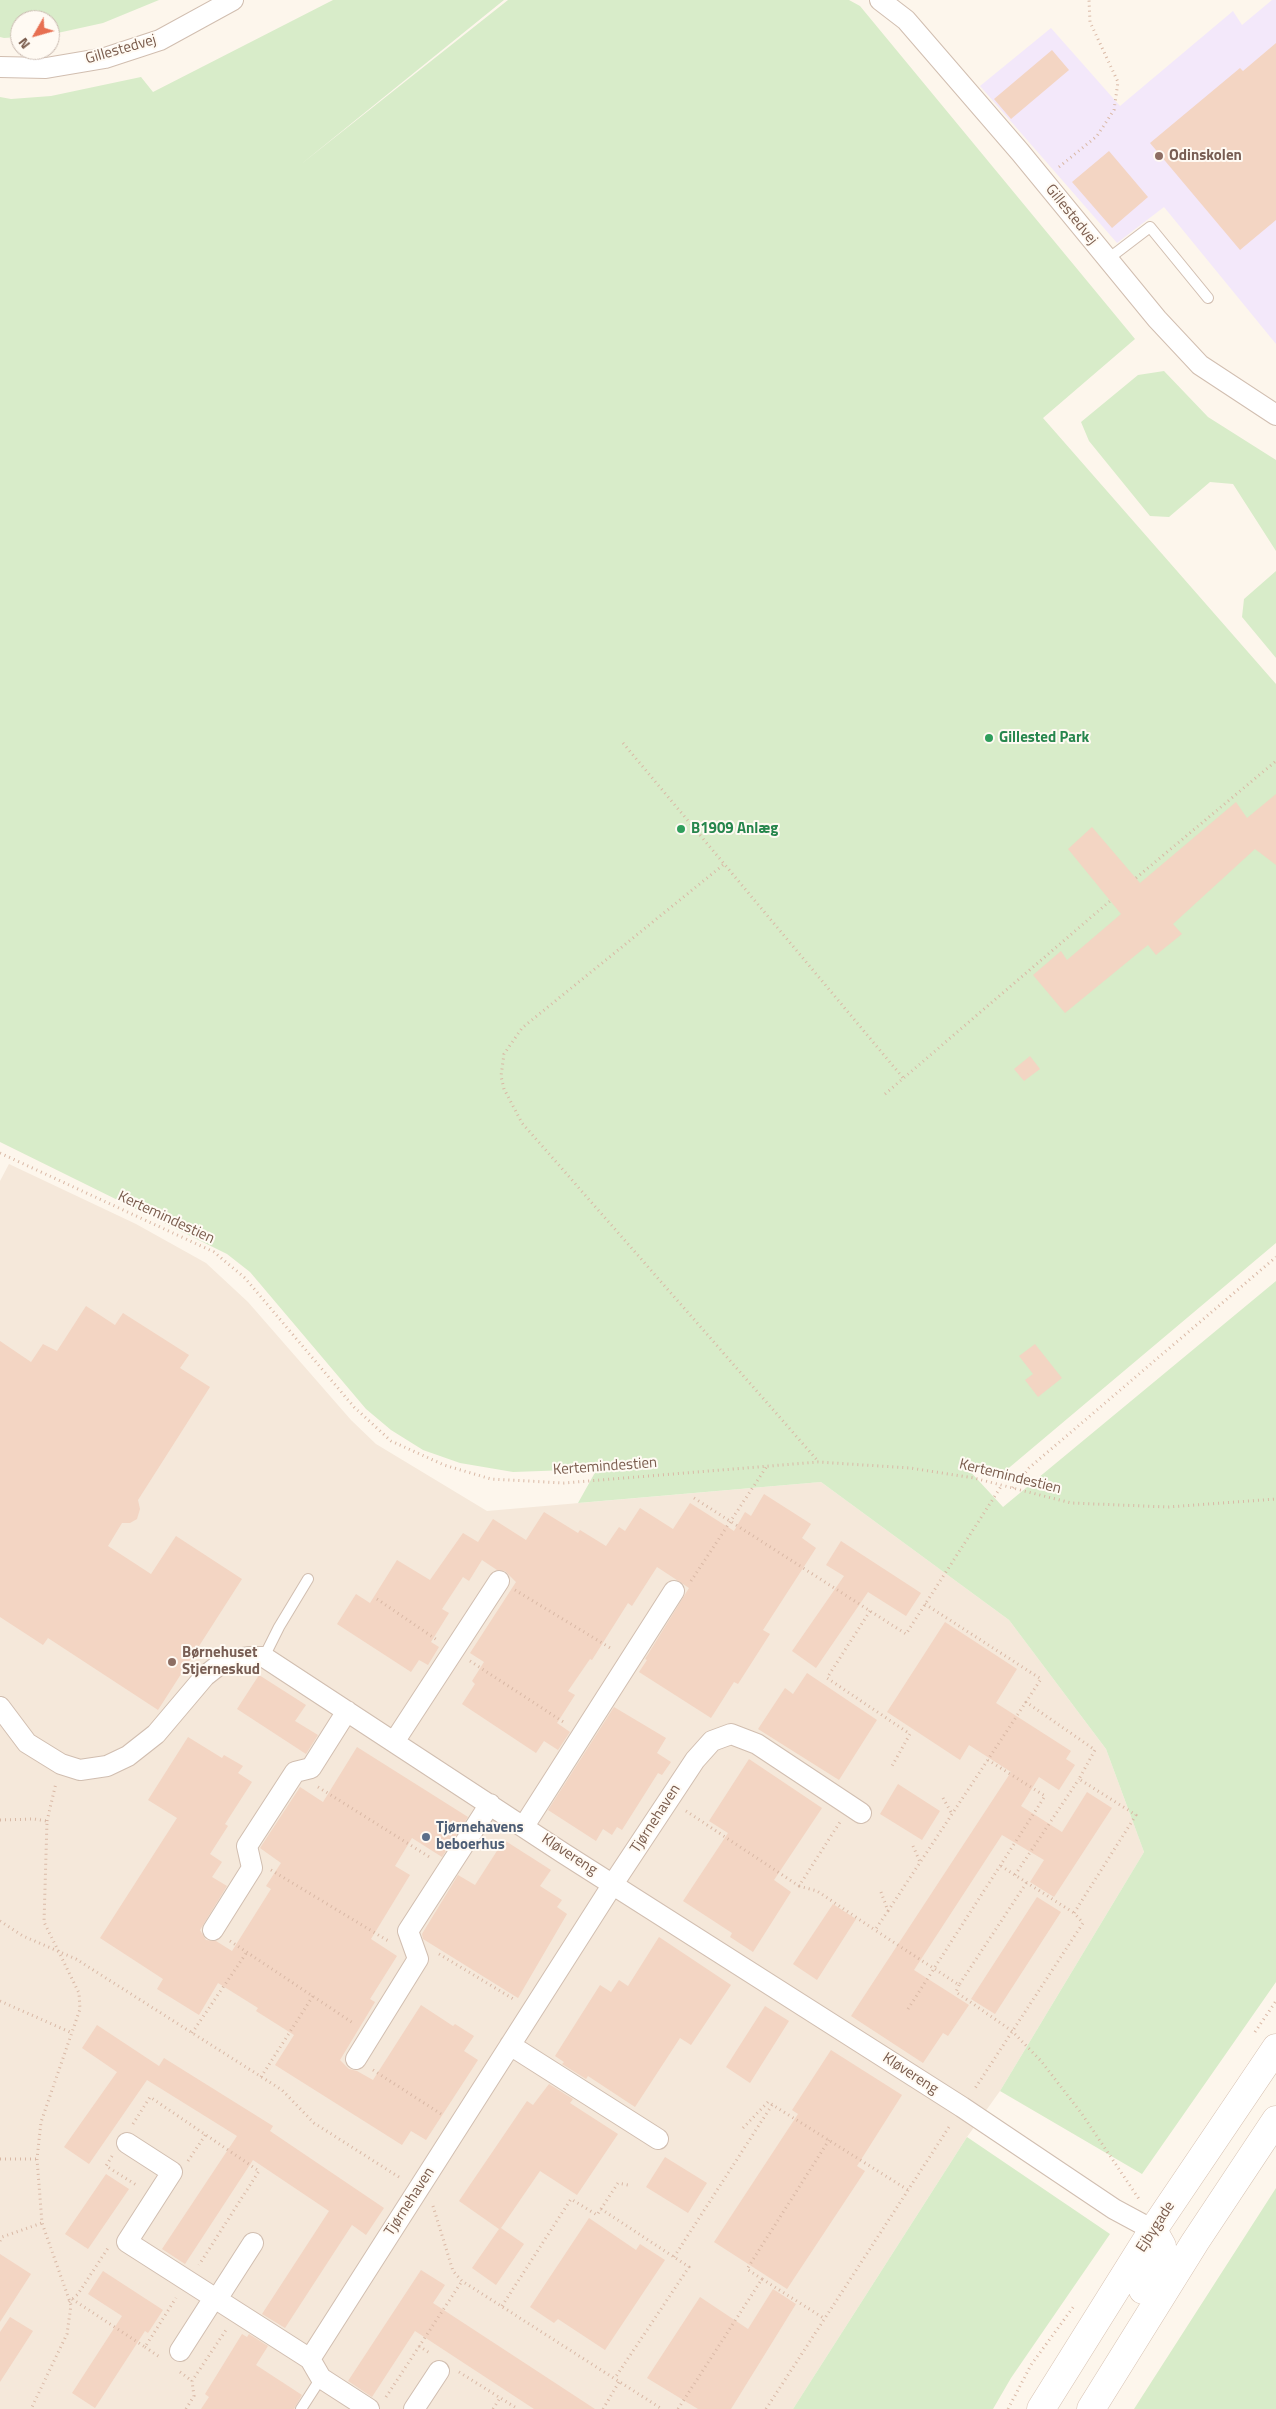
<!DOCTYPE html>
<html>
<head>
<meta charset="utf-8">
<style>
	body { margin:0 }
	#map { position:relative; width:1276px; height:2409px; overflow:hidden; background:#fdf6ec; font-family:"Titillium Web",sans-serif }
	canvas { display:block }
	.north { position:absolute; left:10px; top:10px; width:50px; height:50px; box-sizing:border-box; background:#fffaf3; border:1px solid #cabbb1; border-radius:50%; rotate:232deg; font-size:14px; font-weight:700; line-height:20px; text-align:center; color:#7a5c4d }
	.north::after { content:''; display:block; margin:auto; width:18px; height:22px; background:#e76f51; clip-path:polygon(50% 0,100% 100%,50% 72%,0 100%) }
</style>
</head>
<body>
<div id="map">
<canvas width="1276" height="2409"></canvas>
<div class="north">N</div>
</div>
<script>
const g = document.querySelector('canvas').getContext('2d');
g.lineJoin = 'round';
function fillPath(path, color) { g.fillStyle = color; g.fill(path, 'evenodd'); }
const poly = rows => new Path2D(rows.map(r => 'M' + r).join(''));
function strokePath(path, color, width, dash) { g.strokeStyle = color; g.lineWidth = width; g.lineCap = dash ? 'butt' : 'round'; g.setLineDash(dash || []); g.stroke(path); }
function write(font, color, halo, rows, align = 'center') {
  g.font = font + ' "Titillium Web",sans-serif'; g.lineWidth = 4; g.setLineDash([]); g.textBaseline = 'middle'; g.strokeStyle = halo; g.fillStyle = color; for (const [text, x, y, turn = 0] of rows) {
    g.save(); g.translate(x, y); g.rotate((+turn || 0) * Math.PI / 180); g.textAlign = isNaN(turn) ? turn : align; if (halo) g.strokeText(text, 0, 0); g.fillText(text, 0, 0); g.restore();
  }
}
const residential = poly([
	[9,1164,136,1224,206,1263,248,1302,351,1420,376,1444,487,1511,821,1482,1009,1620,1106,1749,1144,1852,1000,2091,967,2137,793,2409,0,2409,0,1181]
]);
const education = poly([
	[1272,0,1276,0,1276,344,1164,207,1117,243,980,86,1051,28,1120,106,1233,11,1242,25]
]);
const green = poly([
	[0,0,159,0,103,23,53,34,50,34,50,20,20,20,20,37,4,38,0,37],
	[333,0,504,0,300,165,508,0,849,0,860,6,1135,339,1043,418,1276,684,1276,1243,1004,1472,966,1467,1003,1507,1276,1281,1276,1982,1142,2174,1000,2091,1144,1852,1106,1749,1009,1620,821,1482,578,1503,597,1469,513,1472,460,1463,423,1450,391,1430,366,1409,250,1272,227,1254,0,1142,0,97,11,99,51,96,141,77,153,92],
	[1164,371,1208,417,1276,460,1276,551,1233,484,1210,482,1169,517,1150,516,1089,441,1081,422,1138,375],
	[1276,571,1276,658,1242,617,1244,599],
	[967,2137,1110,2234,1011,2378,993,2409,793,2409],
	[1276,2188,1276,2409,1134,2409]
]);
const building = poly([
	[1276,43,1276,220,1240,250,1150,143,1240,68,1243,71],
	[1052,50,1069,70,1011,119,994,99],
	[1109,151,1148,197,1112,228,1072,182],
	[1276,794,1276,865,1255,849,1173,924,1182,934,1156,955,1148,945,1065,1013,1033,975,1061,951,1067,960,1121,914,1068,849,1092,827,1140,883,1236,802,1247,818],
	[1030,1056,1040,1069,1024,1081,1014,1069],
	[86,1306,115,1325,123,1313,189,1355,180,1368,210,1387,138,1500,140,1509,137,1519,130,1523,122,1523,108,1546,151,1574,176,1536,242,1579,158,1710,48,1638,43,1645,0,1617,0,1341,31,1362,43,1344,57,1351],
	[1035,1344,1062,1378,1038,1397,1025,1380,1033,1374,1019,1356],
	[764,1494,811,1524,802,1538,816,1548,763,1630,770,1634,738,1684,734,1682,711,1718,639,1672,647,1660,645,1659,689,1588,657,1567,632,1606,628,1603,592,1660,590,1659,568,1691,575,1695,557,1723,570,1732,558,1750,544,1741,536,1753,462,1704,475,1684,472,1681,484,1662,470,1653,516,1582,505,1571,497,1570,482,1560,469,1581,463,1577,442,1609,449,1613,431,1642,439,1647,428,1665,419,1660,411,1672,337,1624,356,1594,370,1603,397,1560,430,1580,463,1533,478,1542,493,1519,526,1540,544,1512,578,1533,580,1530,606,1546,619,1527,625,1531,640,1508,673,1529,690,1503,734,1531,745,1512,751,1516],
	[841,1541,921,1593,906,1616,868,1592,816,1668,792,1651,844,1576,826,1565],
	[945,1622,1017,1669,996,1703,1071,1751,1066,1759,1075,1765,1059,1790,1039,1777,1021,1806,1062,1832,1087,1792,1112,1808,1054,1897,1030,1882,1044,1860,1002,1835,914,1970,969,2005,948,2036,943,2033,923,2063,851,2016,1011,1772,969,1745,960,1760,887,1712],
	[807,1673,877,1720,839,1780,758,1729,785,1688,793,1694],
	[259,1675,306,1705,295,1721,318,1735,306,1754,237,1709],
	[614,1707,666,1738,657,1753,671,1762,662,1775,658,1773,622,1830,617,1827,612,1835,603,1829,596,1841,548,1810],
	[188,1737,222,1758,224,1755,243,1766,238,1773,252,1782,225,1824,228,1826,210,1854,222,1862,212,1877,227,1886,200,1930,206,1940,216,1941,232,1951,271,1889,266,1886,281,1863,260,1848,300,1787,323,1802,357,1747,468,1817,442,1857,412,1838,395,1866,410,1875,371,1939,397,1956,370,1999,375,2002,340,2060,349,2069,357,2071,373,2080,421,2005,453,2026,455,2024,474,2036,464,2051,478,2060,426,2140,411,2131,402,2145,275,2065,294,2035,256,2011,258,2008,218,1983,199,2015,157,1989,163,1979,100,1938,177,1818,148,1800],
	[749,1759,822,1808,774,1880,791,1892,753,1952,730,1937,732,1933,683,1901,728,1833,709,1821],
	[898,1784,940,1811,922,1840,880,1814],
	[504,1840,551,1870,540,1886,562,1900,557,1907,567,1914,518,1998,423,1939,422,1934,458,1875,475,1885],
	[1037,1897,1061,1912,995,2014,971,1999],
	[833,1904,856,1919,817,1980,793,1964],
	[659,1937,731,1985,691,2045,680,2038,635,2107,588,2076,586,2079,562,2064,564,2062,555,2056,600,1985,611,1992,619,1980,628,1986],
	[765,2006,789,2021,750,2083,726,2067],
	[97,2025,159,2066,164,2058,273,2126,270,2131,384,2208,366,2235,352,2225,285,2328,262,2314,329,2211,253,2160,185,2264,162,2249,237,2136,147,2080,89,2164,64,2147,117,2072,82,2048],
	[831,2050,902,2095,857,2166,865,2171,787,2289,714,2242,798,2114,792,2110],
	[549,2084,573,2099,570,2103,618,2134,577,2195,540,2171,501,2228,524,2244,496,2285,472,2268,499,2229,459,2201,527,2101,533,2105],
	[665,2157,707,2183,688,2213,646,2187],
	[106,2174,129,2189,88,2249,65,2234],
	[589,2218,636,2250,640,2244,665,2260,605,2350,558,2319,554,2323,530,2307],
	[0,2254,31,2274,0,2322],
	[421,2270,445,2285,433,2303,595,2409,534,2409,415,2331,372,2397,348,2381],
	[103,2271,163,2310,148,2333,145,2331,95,2408,72,2393,122,2316,88,2294],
	[773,2289,796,2304,731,2409,698,2409,647,2378,700,2297,748,2329],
	[10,2317,33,2331,0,2382,0,2332],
	[242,2334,247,2337,249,2334,268,2346,256,2365,302,2395,294,2409,201,2409,209,2397,205,2394]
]);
const path = poly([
	[1059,167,1097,136,1114,110,1118,82,1090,22,1089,0],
	[623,743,904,1079],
	[723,865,522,1028,504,1054,501,1076,504,1089,522,1123,818,1461],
	[1136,878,1276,761],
	[885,1094,1110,901],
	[0,1153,214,1252,245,1278,354,1407,391,1441,444,1465,491,1479,564,1483,818,1462,910,1468,974,1478,1071,1503,1168,1507,1276,1499],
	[1013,1488,1029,1468,1276,1257],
	[694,1498,906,1634,1002,1485],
	[691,1581,767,1466],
	[515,1590,612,1649],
	[377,1599,437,1640],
	[925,1604,1041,1679,1026,1702,1095,1750,1079,1779,1136,1815,1074,1913,1083,1923,974,2090],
	[870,1611,827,1678,910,1734,892,1766],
	[470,1661,565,1723],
	[318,1787,431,1858],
	[943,1798,952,1814],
	[686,1811,799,1886,840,1822],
	[0,1820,34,1819,47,1821,44,1922,79,1993,80,2009,41,2122,37,2159,42,2223,71,2305,67,2334,31,2409],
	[47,1821,56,1783],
	[913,1846,920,1862],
	[1001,1866,1074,1913],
	[271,1870,390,1942],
	[1015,1875,1079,1779],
	[799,1886,817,1891,875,1930],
	[881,1892,888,1911,875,1930,959,1985,1027,1882],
	[888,1911,1026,1702],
	[0,1921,23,1936,76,1959,282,2090,314,2123,402,2179],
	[230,1941,353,2023],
	[439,1954,515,2000],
	[959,1985,956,1992,1012,2031,1041,2061,1082,2114,1139,2199],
	[0,2001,72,2033],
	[908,2009,1045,1796,988,1760],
	[1255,2032,1276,2001],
	[192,2033,247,1952],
	[373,2070,441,2114],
	[261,2077,313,1996],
	[133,2124,150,2097,259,2171,199,2265],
	[743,2128,768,2102,908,2190],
	[112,2156,106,2166,138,2186],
	[0,2159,37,2159],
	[188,2161,206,2134],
	[433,2206,453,2271,462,2281,662,2409],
	[601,2209,689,2267,615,2378],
	[0,2241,2,2237,42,2223],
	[674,2257,772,2105],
	[762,2279,747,2269,829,2140],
	[72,2299,145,2347,176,2298],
	[69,2302,78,2294,108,2248],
	[502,2306,571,2199,597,2215,618,2183,628,2185],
	[419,2346,431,2354],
	[145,2347,161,2358],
	[180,2372,192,2381],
	[459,2372,518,2409],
	[386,2397,462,2281],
	[186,2409,194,2396,192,2381,226,2330],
	[493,2409,500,2398],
	[603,2409,619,2382],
	[678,2409,762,2279,825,2319],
	[766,2409,951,2124],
	[1008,2409,1031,2365,1074,2306]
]);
const lane = poly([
	[1108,259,1150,227,1208,298],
	[264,1657,279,1627,308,1579],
	[301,2409,321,2378]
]);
const street = poly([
	[880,0,906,20,1020,152,1157,319,1200,365,1276,415],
	[0,67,46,68,105,58,160,40,233,0],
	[0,1707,27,1743,61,1764,80,1770,107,1766,128,1756,156,1734,205,1676,224,1661,248,1657,264,1657,563,1853,962,2107,1114,2209,1153,2230],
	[394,1742,499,1581],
	[524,1826,674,1591],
	[213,1930,252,1868,247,1846,295,1772,311,1768,347,1711],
	[510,2045,658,2139],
	[356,2059,418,1959,408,1931,490,1804],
	[127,2143,172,2172,127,2242,310,2359,613,1884,695,1760,712,1741,731,1734,757,1744,861,1813],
	[217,2299,253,2243],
	[180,2351,214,2298],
	[310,2359,321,2378,369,2409],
	[414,2409,439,2371]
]);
const secondary = poly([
	[1143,2290,1162,2259,1162,2246,1153,2230],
	[1041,2409,1153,2230,1276,2048],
	[1091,2409,1195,2242,1276,2120]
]);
const markers = [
	[1159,156,5,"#8d6e63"],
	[989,738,5,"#2e9e5b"],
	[681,829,5,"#2e9e5b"],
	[172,1662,5,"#8d6e63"],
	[426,1837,5,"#5c6f8a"]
];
const streetNames = [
	["Gillestedvej",121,50,-16],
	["Gillestedvej",1071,215,51],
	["Kertemindestien",166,1218,25],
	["Kertemindestien",605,1467,-4],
	["Kertemindestien",1010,1477,14],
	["Tjørnehaven",656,1819,-57],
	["Kløvereng",569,1855,33],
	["Kløvereng",910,2074,33],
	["Tjørnehaven",410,2202,-57],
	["Ejbygade",1156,2227,-57]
];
const educationNames = [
	["Odinskolen",1169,156],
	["Børnehuset",182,1653],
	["Stjerneskud",182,1670]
];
const leisureNames = [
	["Gillested Park",999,738],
	["B1909 Anlæg",691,829]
];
const serviceNames = [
	["Tjørnehavens",436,1828],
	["beboerhus",436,1845]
];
fillPath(residential, '#f5e8da');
fillPath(education, '#f3e8fa');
fillPath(green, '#d8ecc9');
fillPath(building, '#f3d5c3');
strokePath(lane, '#d1beb0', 12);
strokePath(street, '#d1beb0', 22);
strokePath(secondary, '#d6c0b0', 29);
strokePath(path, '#d9b8a5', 3, [1, 4]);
strokePath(lane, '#fff', 10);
strokePath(street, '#fff', 20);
strokePath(secondary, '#fff', 28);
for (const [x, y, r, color] of markers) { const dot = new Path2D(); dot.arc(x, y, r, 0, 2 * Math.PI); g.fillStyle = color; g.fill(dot); strokePath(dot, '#fffaf3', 2); }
write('15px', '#7a5c4d', '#fffaf3', streetNames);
write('bold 15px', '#785e54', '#fffaf3', educationNames, 'left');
write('bold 15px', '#27864d', '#fffaf3', leisureNames, 'left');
write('bold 15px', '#4e5e75', '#fffaf3', serviceNames, 'left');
</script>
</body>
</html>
